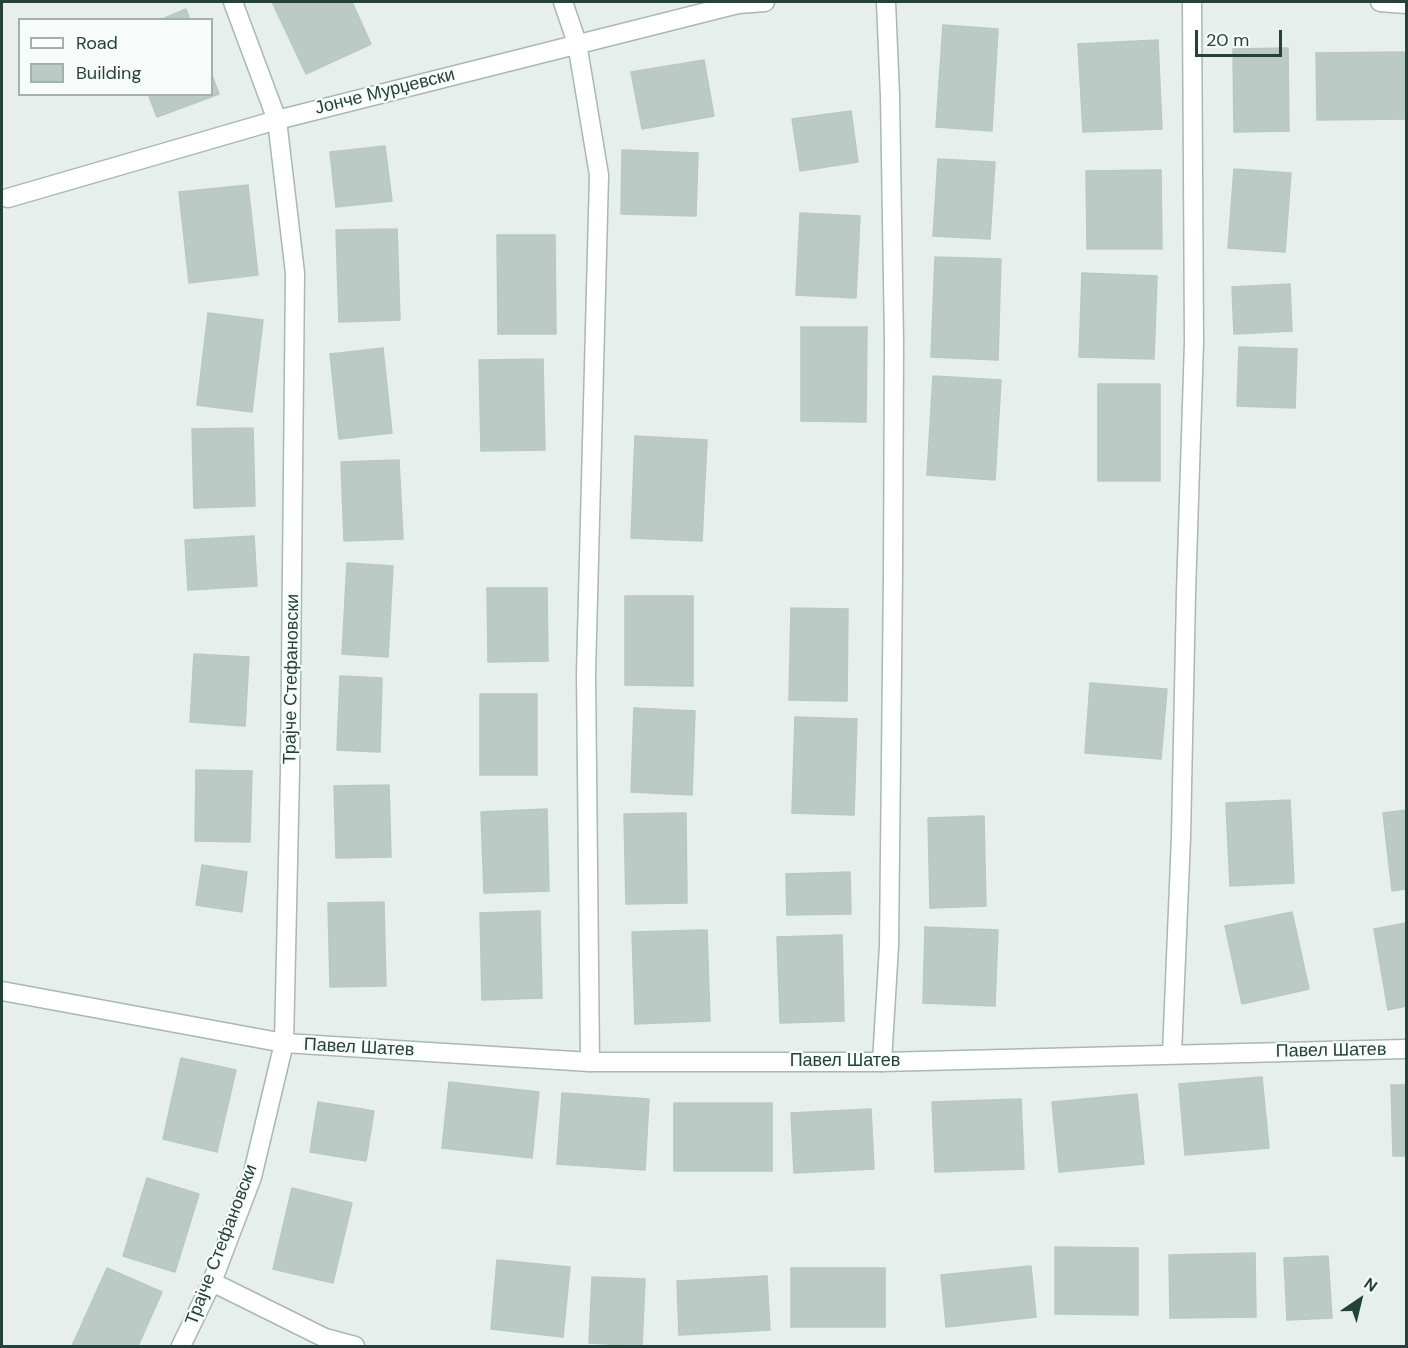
<!DOCTYPE html>
<html>
<head>
<meta charset="utf-8">
<style>
	body { margin:0 }
	#map { position:relative; width:1408px; height:1348px; overflow:hidden; background:#e6efeb; font-family:"DM Sans",sans-serif }
	canvas { display:block }
	.frame { position:absolute; inset:0; border:3px solid #24423a; pointer-events:none }
	.legend { position:absolute; left:18px; top:18px; width:195px; height:78px; box-sizing:border-box; background:#f7fbf9; border:2px solid #a3b1ad; margin:0; padding:8px 10px; list-style:none; font-size:18px; color:#24423a }
	.legend li { display:flex; align-items:center; gap:12px; height:30px }
	.legend b { width:30px; border:2px solid #a3b1ad }
	.north { position:absolute; left:1330px; top:1270px; width:60px; height:60px; -webkit-text-stroke:4px #f7fbf9; paint-order:stroke; rotate:35deg; font-size:16px; font-weight:700; line-height:24px; text-align:center; color:#24423a }
	.north::after { content:''; display:block; margin:auto; width:21px; height:27px; background:#24423a; clip-path:polygon(50% 0,100% 100%,50% 72%,0 100%) }
	.scale { position:absolute; left:1195px; top:30px; width:87px; height:27px; box-sizing:border-box; border:3px solid #24423a; border-top:0; padding-left:8px; font-size:18px; line-height:21px; white-space:nowrap; color:#24423a; -webkit-text-stroke:4px #f7fbf9; paint-order:stroke }
</style>
</head>
<body>
<div id="map">
<canvas width="1408" height="1348"></canvas>
<div class="frame"></div>
<ul class="legend">
<li><b style="height:8px;background:#fff"></b>Road</li>
<li><b style="height:16px;background:#bbcac4"></b>Building</li>
</ul>
<div class="north">N</div>
<div class="scale">20 m</div>
</div>
<script>
const g = document.querySelector('canvas').getContext('2d');
g.lineJoin = 'round';
function fillPath(path, color) { g.fillStyle = color; g.fill(path, 'evenodd'); }
const poly = rows => new Path2D(rows.map(r => 'M' + r).join(''));
function strokePath(path, color, width, dash) { g.strokeStyle = color; g.lineWidth = width; g.lineCap = dash ? 'butt' : 'round'; g.setLineDash(dash || []); g.stroke(path); }
function write(font, color, halo, rows, align = 'center') {
  g.font = font + ' "DM Sans",sans-serif'; g.lineWidth = 4.5; g.setLineDash([]); g.textBaseline = 'middle'; g.strokeStyle = halo; g.fillStyle = color; for (const [text, x, y, turn = 0] of rows) {
    g.save(); g.translate(x, y); g.rotate((+turn || 0) * Math.PI / 180); g.textAlign = isNaN(turn) ? turn : align; if (halo) g.strokeText(text, 0, 0); g.fillText(text, 0, 0); g.restore();
  }
}
const building = poly([
	[272,2,352,2,371,44,306,74,272,2],
	[186,9,190,20,160,20,186,9],
	[943,25,998,29,992,131,936,127,943,25],
	[1158,40,1162,129,1083,132,1078,44,1158,40],
	[1288,48,1289,131,1234,132,1233,49,1288,48],
	[1406,52,1406,119,1317,120,1316,53,1406,52],
	[704,60,714,116,642,129,631,72,704,60],
	[212,75,219,94,157,117,148,94,212,94,212,75],
	[851,111,858,162,800,171,792,119,851,111],
	[385,146,392,201,336,207,330,152,385,146],
	[622,150,698,153,696,216,621,214,622,150],
	[938,159,995,162,990,239,933,236,938,159],
	[1234,169,1291,173,1285,252,1228,248,1234,169],
	[1161,170,1162,249,1087,249,1086,171,1161,170],
	[248,185,258,275,189,283,179,192,248,185],
	[800,213,860,216,856,298,796,295,800,213],
	[397,229,400,320,339,322,336,230,397,229],
	[497,235,555,235,556,334,498,334,497,235],
	[935,257,1001,259,998,360,931,357,935,257],
	[1082,273,1157,276,1154,359,1079,357,1082,273],
	[1290,284,1292,331,1234,334,1232,287,1290,284],
	[208,313,263,320,252,412,197,405,208,313],
	[801,327,867,327,866,422,801,421,801,327],
	[1239,347,1297,349,1295,408,1237,406,1239,347],
	[383,348,392,433,339,439,330,354,383,348],
	[543,359,545,450,481,451,479,360,543,359],
	[933,376,1001,380,995,480,927,475,933,376],
	[1098,384,1160,384,1160,481,1098,481,1098,384],
	[253,428,255,506,194,508,192,429,253,428],
	[635,436,707,440,702,541,631,538,635,436],
	[399,460,403,539,344,541,341,462,399,460],
	[254,536,257,586,188,590,185,540,254,536],
	[347,563,393,566,388,657,342,654,347,563],
	[487,588,547,588,548,661,488,662,487,588],
	[625,596,693,596,693,686,625,685,625,596],
	[791,608,848,609,847,701,789,700,791,608],
	[194,654,249,657,245,726,190,722,194,654],
	[340,676,382,678,380,752,337,750,340,676],
	[1090,683,1167,689,1161,759,1085,753,1090,683],
	[480,694,537,694,537,775,480,775,480,694],
	[634,708,695,711,692,795,631,792,634,708],
	[795,717,857,719,854,815,792,813,795,717],
	[196,770,252,771,250,842,195,841,196,770],
	[389,785,391,857,336,858,334,786,389,785],
	[1290,800,1294,883,1230,886,1226,803,1290,800],
	[547,809,549,891,484,893,481,812,547,809],
	[1406,810,1406,889,1392,891,1383,813,1406,810],
	[686,813,687,903,626,904,624,814,686,813],
	[984,816,986,906,930,908,928,818,984,816],
	[202,865,247,872,242,912,196,905,202,865],
	[850,872,851,914,787,915,786,874,850,872],
	[384,902,386,986,330,987,328,903,384,902],
	[540,911,542,998,482,1000,480,913,540,911],
	[1292,912,1309,989,1242,1004,1225,926,1292,912],
	[1406,923,1406,1006,1388,1010,1374,929,1406,923],
	[925,927,998,930,995,1006,923,1003,925,927],
	[707,930,710,1021,635,1024,632,932,707,930],
	[842,935,844,1021,780,1023,777,937,842,935],
	[181,1058,236,1070,217,1152,163,1139,181,1058],
	[1262,1077,1269,1148,1185,1155,1179,1084,1262,1077],
	[449,1082,539,1092,532,1158,442,1148,449,1082],
	[1391,1085,1406,1085,1406,1156,1393,1156,1391,1085],
	[562,1093,649,1099,645,1170,557,1164,562,1093],
	[1137,1094,1144,1164,1059,1172,1052,1102,1137,1094],
	[1021,1099,1024,1169,935,1172,932,1102,1021,1099],
	[318,1102,374,1111,366,1161,310,1152,318,1102],
	[674,1103,772,1103,772,1171,674,1171,674,1103],
	[871,1109,874,1169,794,1173,791,1113,871,1109],
	[147,1178,199,1194,175,1272,123,1256,147,1178],
	[292,1188,352,1203,333,1283,273,1269,292,1188],
	[1055,1247,1138,1248,1138,1315,1055,1314,1055,1247],
	[1255,1253,1256,1317,1170,1318,1169,1255,1255,1253],
	[1328,1256,1332,1318,1287,1320,1284,1258,1328,1256],
	[497,1260,570,1267,563,1337,491,1329,497,1260],
	[1031,1266,1036,1317,946,1327,941,1275,1031,1266],
	[107,1268,162,1292,138,1346,72,1346,107,1268],
	[791,1268,885,1268,885,1327,791,1327,791,1268],
	[767,1276,770,1330,679,1335,677,1281,767,1276],
	[592,1277,645,1279,642,1346,589,1343,592,1277]
]);
const minor = poly([
	[563,2,577,43,599,175,586,673,590,1062],
	[1380,2,1406,4],
	[8,198,277,120,738,4,765,2],
	[2,991,284,1043],
	[1172,1054,1181,837,1186,593,1194,342,1192,2],
	[882,1062,889,946,893,574,894,342,890,96,886,2],
	[212,1282,325,1338,355,1346],
	[181,1346,212,1282,252,1177,284,1043,290,771,295,273,277,120,233,2]
]);
const tertiary = poly([
	[284,1043,590,1062,882,1062,1406,1049]
]);
const streetNames = [
	["Јонче Мурџевски",385,92,-14],
	["Трајче Стефановски",292,679,-89],
	["Павел Шатев",359,1048,3],
	["Павел Шатев",1331,1051,-1],
	["Павел Шатев",845,1061],
	["Трајче Стефановски",222,1245,-69]
];
fillPath(building, '#bbcac4');
strokePath(building, '#b8c9c2', 1.5);
strokePath(minor, '#a8b8b2', 21);
strokePath(tertiary, '#a8b8b2', 21);
strokePath(minor, '#fff', 18);
strokePath(tertiary, '#fff', 18);
write('18px', '#24423a', '#f7fbf9', streetNames);
</script>
</body>
</html>
